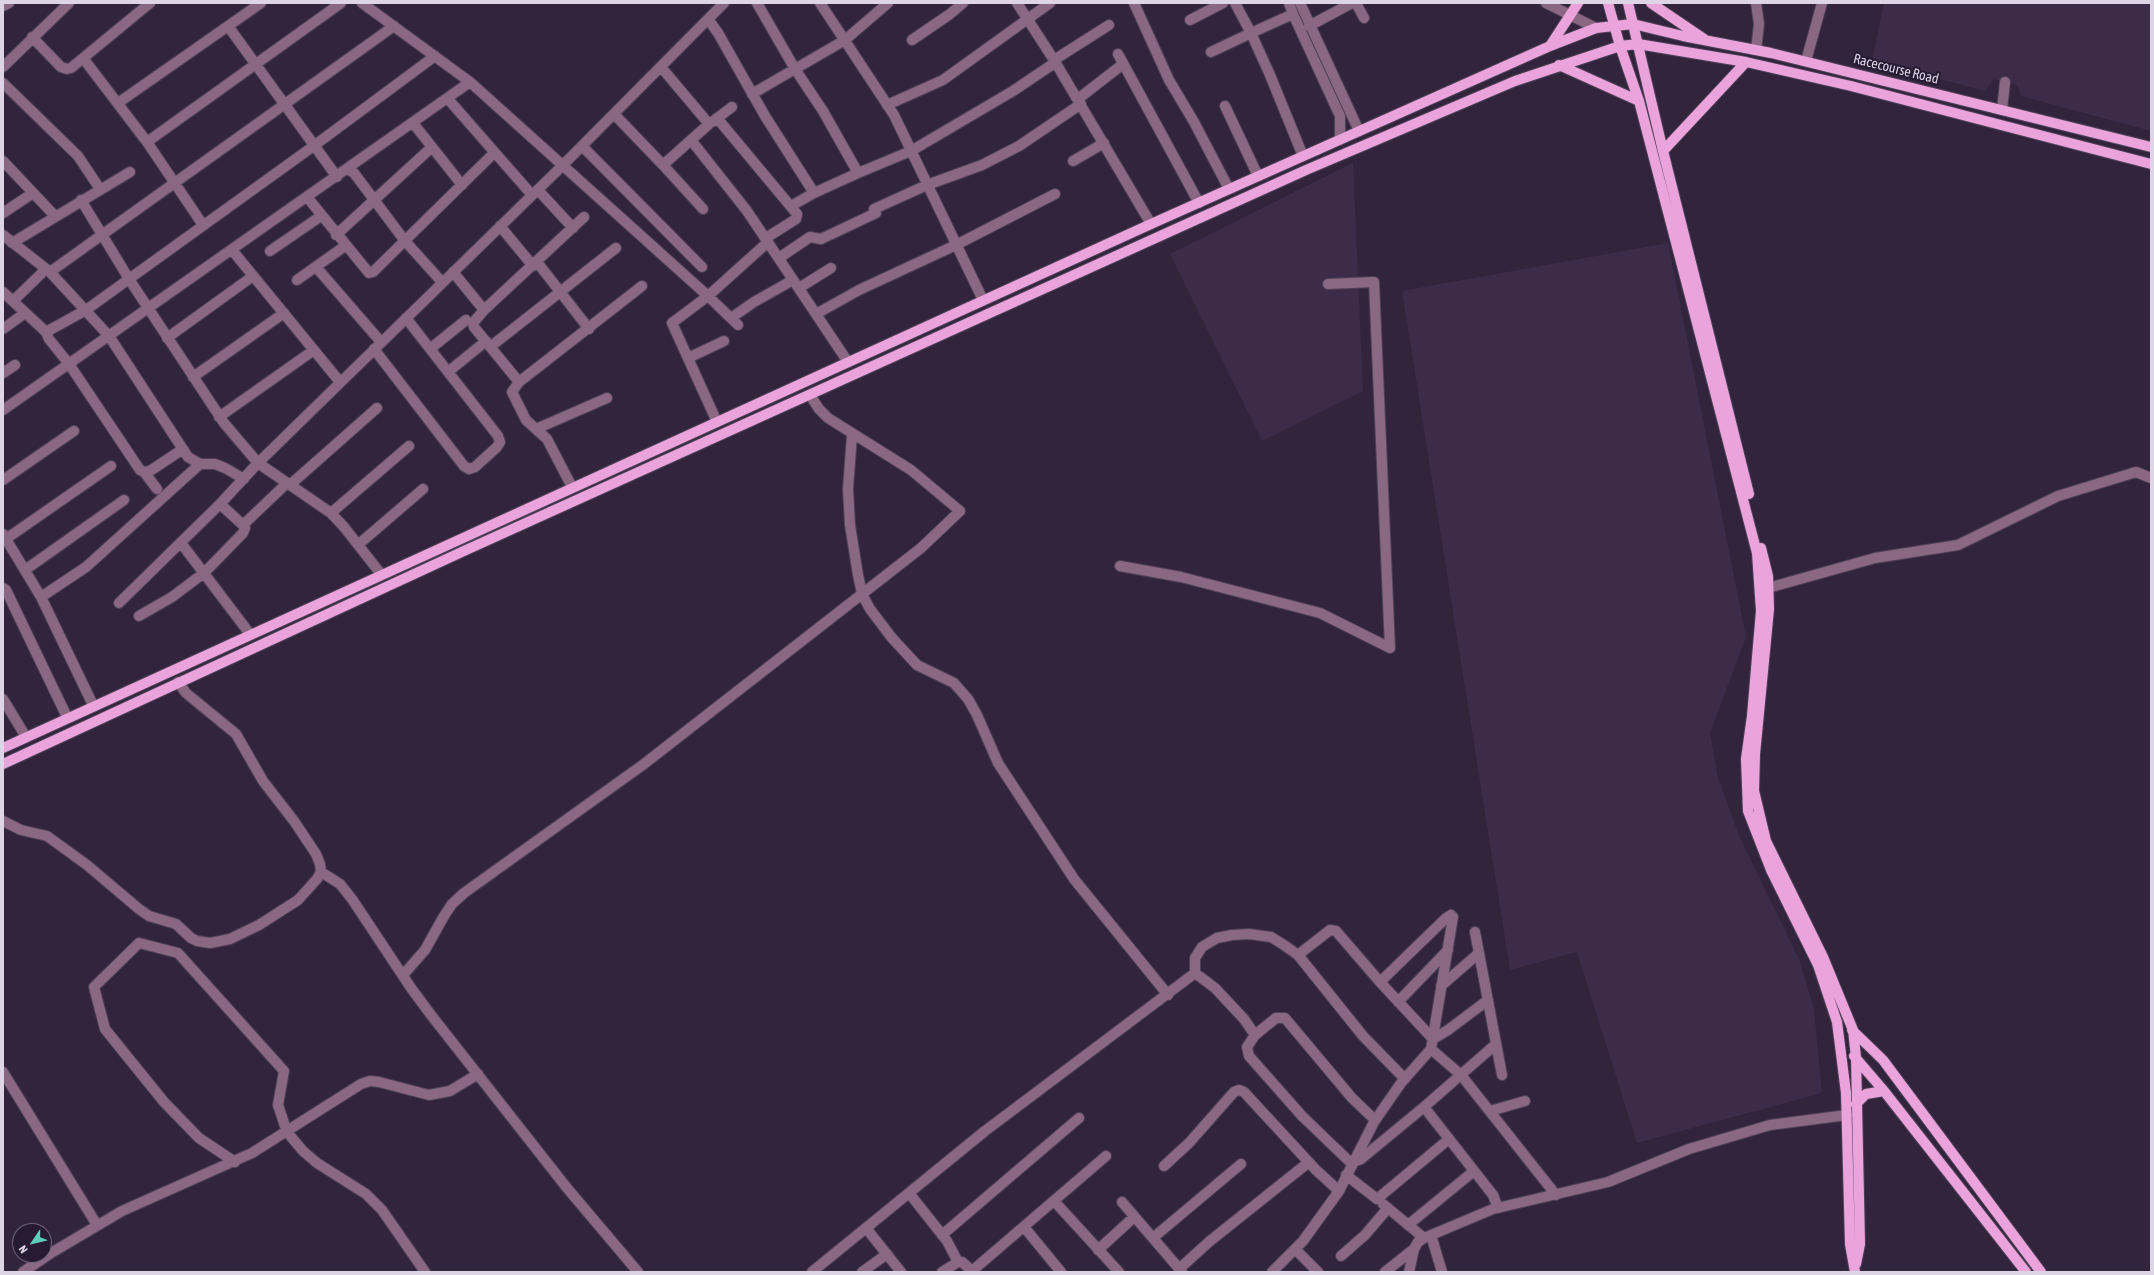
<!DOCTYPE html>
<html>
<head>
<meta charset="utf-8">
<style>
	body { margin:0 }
	#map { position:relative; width:2154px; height:1275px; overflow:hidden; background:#31243c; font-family:"Asap Condensed",sans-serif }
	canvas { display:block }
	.frame { position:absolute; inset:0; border:4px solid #ddd5e5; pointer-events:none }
	.north { position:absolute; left:12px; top:1223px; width:40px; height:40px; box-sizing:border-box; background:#271a32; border:1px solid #70657a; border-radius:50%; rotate:235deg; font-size:11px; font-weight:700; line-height:16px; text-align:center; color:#ddd5e5 }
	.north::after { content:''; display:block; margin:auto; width:14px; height:18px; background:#5cceba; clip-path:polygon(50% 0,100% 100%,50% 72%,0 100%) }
</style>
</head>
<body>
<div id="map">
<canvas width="2154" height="1275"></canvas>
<div class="frame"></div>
<div class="north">N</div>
</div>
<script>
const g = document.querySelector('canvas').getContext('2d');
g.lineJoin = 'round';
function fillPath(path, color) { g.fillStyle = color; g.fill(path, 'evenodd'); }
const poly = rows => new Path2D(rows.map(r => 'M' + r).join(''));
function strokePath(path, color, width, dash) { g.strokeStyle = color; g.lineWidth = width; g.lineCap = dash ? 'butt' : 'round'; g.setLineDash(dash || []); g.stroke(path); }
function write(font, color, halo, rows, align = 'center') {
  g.font = font + ' "Asap Condensed",sans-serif'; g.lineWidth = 4; g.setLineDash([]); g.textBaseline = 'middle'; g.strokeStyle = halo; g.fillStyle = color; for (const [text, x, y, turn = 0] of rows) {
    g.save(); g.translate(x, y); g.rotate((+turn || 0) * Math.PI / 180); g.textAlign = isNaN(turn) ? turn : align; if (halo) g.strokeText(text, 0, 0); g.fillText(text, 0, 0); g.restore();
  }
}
const built = poly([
	[1884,3,2151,3,2151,131,2021,96,2017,85,1994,79,1985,91,1872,61],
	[1353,163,1363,391,1262,441,1170,254],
	[1668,243,1746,637,1710,733,1718,778,1740,838,1799,959,1814,1009,1822,1093,1637,1143,1577,952,1510,970,1402,291]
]);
const minor = poly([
	[362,3,470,82,708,296,672,323,717,422],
	[757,3,795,69,845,40,888,3],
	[820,3,894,115,983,300],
	[1017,3,1054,60,1151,224],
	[1134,3,1169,80,1194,122,1229,189],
	[1289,3,1293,14],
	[1300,3,1359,131],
	[1356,3,1364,18],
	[1546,3,1596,28],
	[1756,3,1759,24,1756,50],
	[3,6,9,3],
	[708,19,718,33,765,116,814,193,791,206],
	[1190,20,1223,3],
	[228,26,337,177],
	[1309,26,1352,3],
	[32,37,61,67,67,69,71,68,150,3],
	[912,40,950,14,963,3],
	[1211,52,1251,33,1235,3],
	[1118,54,1199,203],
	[83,58,147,142,203,225],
	[1054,60,1109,25],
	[1806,61,1822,3],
	[3,67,69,3],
	[661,67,709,124,691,140,747,211,848,362],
	[3,83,78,156,100,189],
	[752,94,795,69,823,111,858,173,911,151,1013,91,1056,62],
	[448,99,532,195],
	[118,103,261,3],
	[887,105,943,80,1050,3],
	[1225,106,1258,176],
	[2002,110,2005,82],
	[614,114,663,165,691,140],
	[717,118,797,214,796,219,766,238],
	[712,122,732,107],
	[413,123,462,185],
	[147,142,341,3],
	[582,146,702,267],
	[1303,156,1270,75,1251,33,1293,14,1340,116,1340,140],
	[3,161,55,216],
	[1073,161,1104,143],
	[663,165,703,209],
	[347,169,354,173,405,241,442,282],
	[538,190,573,228],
	[814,193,858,173],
	[307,197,369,273,373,272,494,153],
	[81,200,129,279,224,423,258,463,331,513,344,527,381,574],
	[874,209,927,185,982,165,1019,146,1081,104,1078,99,1123,64],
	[3,213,33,193],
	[500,226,533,266],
	[3,235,50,272,109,336,188,457,200,464,215,464,225,468,244,479],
	[336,235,432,147],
	[12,243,130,172],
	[232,250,340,382],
	[270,251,321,216],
	[779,258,810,237,821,239,876,213],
	[537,262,589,329],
	[316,267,381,342],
	[50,272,394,26],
	[453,272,484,310],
	[297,280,345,246],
	[799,288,831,268],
	[3,292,46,332,49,339,69,364,140,470,144,472,150,471,183,449],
	[13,301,46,269],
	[816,314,859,290,956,245,1055,194],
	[731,318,754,302,793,280],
	[738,325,708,296,768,242],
	[3,329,25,313],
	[46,332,86,310,315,145,435,56],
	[167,338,253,276],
	[490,347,616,248],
	[374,349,464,466,469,469,475,467,497,447,500,442,498,436,406,318],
	[430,349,466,320],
	[688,358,724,341],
	[448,372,486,341],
	[3,373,15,365],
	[193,377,284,313],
	[519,382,474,327,473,323,484,310,584,217],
	[3,410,470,82],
	[219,417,314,350],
	[536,429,607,398],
	[852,435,848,489,850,525,858,575,862,594,870,609,892,638,917,665,954,683,968,699,977,715,998,763,1074,879,1168,995],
	[144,472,157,489],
	[3,480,74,431],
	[291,484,377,408],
	[572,487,547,439,526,420,512,392,519,382,642,286],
	[331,513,409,446],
	[243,525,287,483],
	[3,534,41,597,93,705],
	[3,541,111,466],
	[181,543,250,634],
	[359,544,423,489],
	[1120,566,1181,577,1320,613,1390,648,1374,282,1328,284],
	[25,570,124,500],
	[3,588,6,590,67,717],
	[1768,588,1875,558,1958,545,2058,496,2136,472,2151,478],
	[41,597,86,567,200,464],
	[119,603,220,504,258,463,559,169,724,3],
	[139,616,172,597,204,573,243,533,245,528,243,525,220,504],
	[3,699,26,737],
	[3,821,21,830,47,836,87,865,139,909,149,916,176,924,191,938,197,941,210,943,230,939,259,925,298,900,317,879,321,872,320,864,316,854,294,821,263,781,236,734,186,693,178,682],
	[321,872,340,884,352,899,411,988,431,1015,567,1188,638,1272],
	[1475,932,1502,1075],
	[1298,955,1330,930,1336,931,1380,982,1433,1039,1448,1030,1488,1000],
	[403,975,425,950,444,916,452,904,464,893,644,764,921,548,960,511,911,470,828,418,819,409,810,395],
	[1380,982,1445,919,1451,915,1453,917,1431,1049,1461,1075,1556,1195],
	[1441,986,1479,953],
	[1398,1002,1448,950],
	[1255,1035,1276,1018,1285,1018,1352,1098,1375,1120],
	[1496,1044,1424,1107,1493,1195,1498,1208],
	[3,1072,97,1225],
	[1405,1079,1363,1036,1298,955,1284,945,1271,937,1249,934,1232,935,1217,938,1202,947,1195,958,1195,973,1215,988,1244,1019,1255,1035,1247,1047,1249,1056,1302,1116,1351,1163,1361,1159,1424,1107],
	[1490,1111,1525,1101],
	[235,1162,199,1138,164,1102,105,1029,94,987,139,943,178,953,284,1071,278,1105,287,1132,303,1151,317,1163,366,1194,382,1210,425,1272],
	[1164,1166,1189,1143,1234,1092,1239,1090,1244,1092,1316,1170,1339,1191],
	[1346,1175,1377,1199,1449,1139],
	[909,1193,947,1241,958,1262],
	[1055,1202,1119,1272],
	[1122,1202,1182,1272],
	[1383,1204,1424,1238],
	[1408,1225,1474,1171],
	[1024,1227,1061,1272],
	[866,1228,901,1272],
	[942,1235,1079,1118],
	[1431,1235,1442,1272],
	[1154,1237,1241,1164],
	[1295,1249,1318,1272],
	[1098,1250,1134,1217],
	[1341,1256,1365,1235,1388,1208],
	[1179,1269,1210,1241,1309,1162],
	[972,1271,1106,1156],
	[23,1272,51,1253,122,1211,252,1153,361,1084,370,1081,379,1082,429,1095,450,1091,478,1074],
	[812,1272,985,1131,1195,973],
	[862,1272,887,1254],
	[942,1272,958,1262,962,1262,973,1272],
	[1272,1272,1303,1241,1339,1191,1374,1122,1401,1083,1431,1049],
	[1385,1272,1414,1249],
	[1409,1272,1414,1249,1418,1242,1424,1238,1493,1209,1608,1182,1689,1149,1770,1125,1847,1115]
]);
const major = poly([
	[1608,3,1620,46,1639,101,1757,553,1761,611,1752,716,1746,759,1748,811,1771,870,1818,965,1837,1022,1846,1093,1850,1244,1855,1272],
	[1628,3,1663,151,1749,494],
	[1651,3,1704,39],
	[1550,46,1578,3],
	[1559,65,1639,101],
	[1663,151,1746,62],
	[1761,548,1768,576,1769,609,1755,754,1754,791,1766,841,1823,957,1853,1030,1856,1057,1860,1244,1856,1264],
	[3,748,1151,224,1550,46,1596,28,1633,24,1683,36,1771,53,2151,147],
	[3,764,466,550,1306,170,1515,81,1620,46,1638,44,1746,62,1851,86,2151,164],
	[1852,1030,1883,1060,2041,1272],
	[1854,1056,1884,1091,2026,1272],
	[1856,1104,1866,1094,1884,1091]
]);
const streetNames = [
	["Racecourse Road",1896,69,14]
];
fillPath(built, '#3c2c4a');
strokePath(minor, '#4d4057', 12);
strokePath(major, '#4d4057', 12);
strokePath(minor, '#8a6783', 10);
strokePath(major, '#eba3dc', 10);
write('14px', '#ddd5e5', '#271a32', streetNames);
</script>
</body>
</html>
